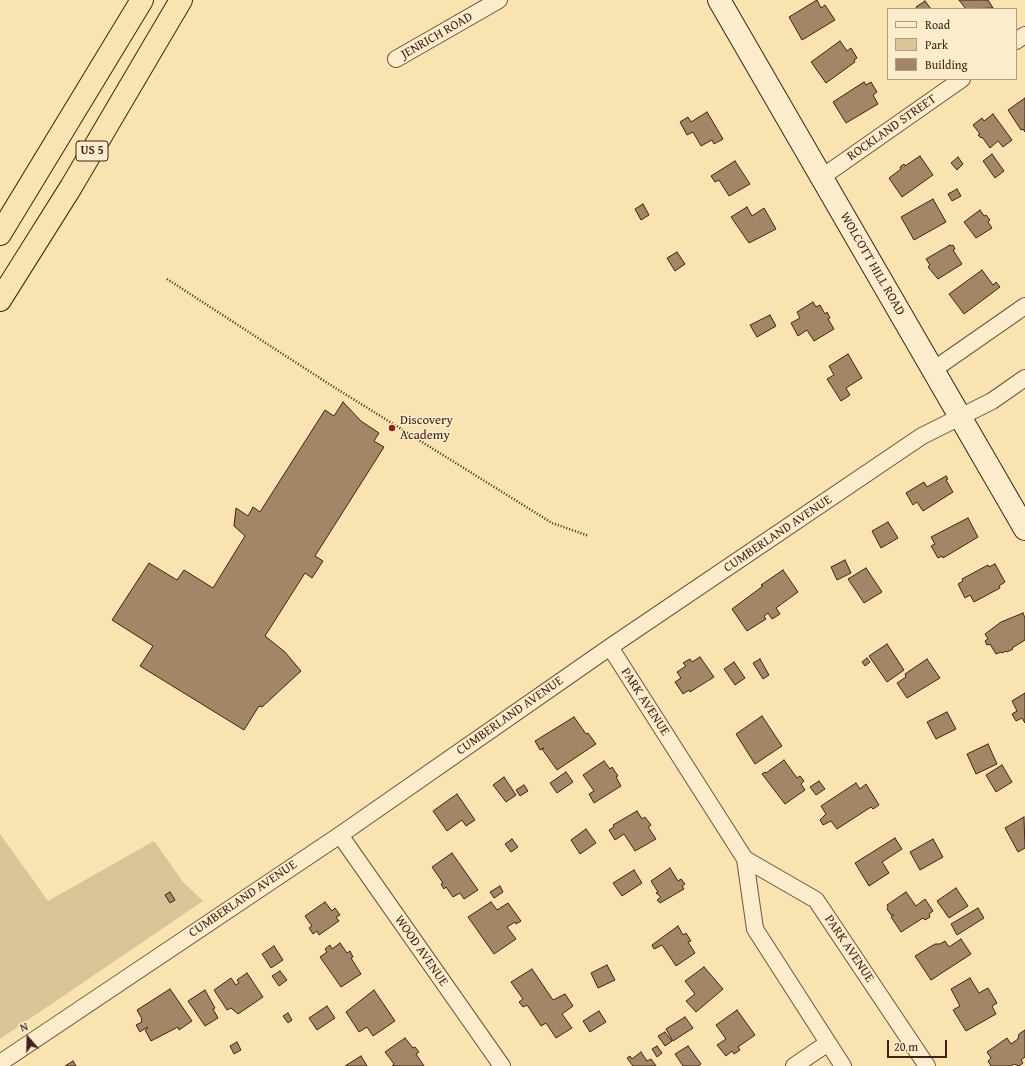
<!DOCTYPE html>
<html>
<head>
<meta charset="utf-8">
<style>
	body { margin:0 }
	#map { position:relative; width:1025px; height:1066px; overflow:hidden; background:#f9e4b1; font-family:"Gentium Book Plus",serif }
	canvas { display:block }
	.legend { position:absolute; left:887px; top:8px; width:130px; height:72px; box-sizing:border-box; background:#fbedcc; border:1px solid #b19b83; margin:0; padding:5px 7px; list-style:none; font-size:12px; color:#432115 }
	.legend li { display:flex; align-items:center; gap:8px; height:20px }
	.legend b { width:20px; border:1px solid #b19b83 }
	.north { position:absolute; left:8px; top:1018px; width:40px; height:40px; -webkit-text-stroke:3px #fbedcc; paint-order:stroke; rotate:340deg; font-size:11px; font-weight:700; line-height:16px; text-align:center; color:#432115 }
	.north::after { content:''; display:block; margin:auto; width:14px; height:18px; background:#432115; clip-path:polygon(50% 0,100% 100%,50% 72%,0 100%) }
	.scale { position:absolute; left:887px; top:1040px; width:60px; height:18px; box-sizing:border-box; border:2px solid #432115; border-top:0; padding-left:5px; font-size:12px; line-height:14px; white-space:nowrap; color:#432115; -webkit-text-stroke:3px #fbedcc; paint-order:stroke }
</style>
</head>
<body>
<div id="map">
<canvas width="1025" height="1066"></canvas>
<ul class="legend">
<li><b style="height:5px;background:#fbedcc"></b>Road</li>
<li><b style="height:11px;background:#dac396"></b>Park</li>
<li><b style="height:11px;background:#a28666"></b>Building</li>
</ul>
<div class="north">N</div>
<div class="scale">20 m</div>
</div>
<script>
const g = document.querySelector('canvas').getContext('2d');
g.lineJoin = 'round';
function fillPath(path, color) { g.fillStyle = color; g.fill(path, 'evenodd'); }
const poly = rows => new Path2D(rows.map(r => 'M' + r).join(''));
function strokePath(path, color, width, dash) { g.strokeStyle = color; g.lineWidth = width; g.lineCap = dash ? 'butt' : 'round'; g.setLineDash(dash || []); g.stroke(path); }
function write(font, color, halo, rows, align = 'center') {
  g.font = font + ' "Gentium Book Plus",serif'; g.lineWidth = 3; g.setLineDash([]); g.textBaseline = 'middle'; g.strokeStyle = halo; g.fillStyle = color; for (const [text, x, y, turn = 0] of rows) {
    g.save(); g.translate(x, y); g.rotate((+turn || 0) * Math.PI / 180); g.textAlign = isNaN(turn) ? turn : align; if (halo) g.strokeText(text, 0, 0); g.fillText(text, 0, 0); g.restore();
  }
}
const green = poly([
	[0,834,48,901,154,841,183,882,203,901,0,1039]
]);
const building = poly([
	[817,0,821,8,825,5,835,20,802,40,789,17,817,0],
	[959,0,988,0,993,8,966,9,959,0],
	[925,1,931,9,917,9,916,7,925,1],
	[840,41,847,51,851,48,857,58,854,60,855,62,826,83,811,62,840,41],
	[864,82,866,85,871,82,877,92,873,95,878,104,846,123,833,102,864,82],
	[1025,98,1025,132,1023,129,1021,130,1008,110,1025,98],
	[707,112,723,139,714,144,712,140,701,146,693,132,687,135,680,122,688,117,691,122,707,112],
	[993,114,1012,140,1003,147,998,141,990,148,982,137,981,138,978,135,980,134,973,125,982,118,984,121,993,114],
	[992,154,1004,171,995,178,983,161,992,154],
	[920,156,933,175,902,197,889,178,901,169,900,167,904,164,905,166,920,156],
	[958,157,963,164,957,170,951,163,958,157],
	[735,161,750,184,729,196,719,180,715,182,711,176,735,161],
	[957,189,961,196,952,201,948,194,957,189],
	[933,199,946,222,914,240,901,217,933,199],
	[643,204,649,215,641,220,635,209,643,204],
	[747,207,752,216,764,208,776,229,749,243,731,217,747,207],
	[980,210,984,216,986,215,990,220,988,222,992,228,976,238,964,222,980,210],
	[950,245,951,246,953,245,955,249,953,250,962,264,938,279,928,267,930,265,926,259,950,245],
	[677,252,685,264,675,271,667,258,677,252],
	[982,270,993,285,996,282,1000,287,964,314,949,294,982,270],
	[813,302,816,307,820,305,825,314,827,312,830,318,828,319,834,329,814,341,807,330,798,336,791,323,800,318,797,312,813,302],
	[770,315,776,326,757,337,750,325,770,315],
	[848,354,862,378,846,388,850,395,841,401,827,379,834,375,829,366,848,354],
	[343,402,361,421,379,433,374,441,384,447,315,556,323,561,312,578,305,573,265,636,285,652,301,671,262,707,259,706,244,730,140,666,153,646,112,620,149,563,177,580,184,570,213,588,245,536,234,526,236,508,248,516,253,507,260,512,325,410,334,416,343,402],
	[946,476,948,479,946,480,953,492,923,511,917,502,913,505,906,493,924,482,927,487,946,476],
	[968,518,978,537,943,558,942,556,938,558,931,546,935,544,931,537,968,518],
	[888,522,898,538,881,548,872,531,888,522],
	[845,560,851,573,837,580,831,567,845,560],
	[995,564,1005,582,999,586,1000,588,974,602,970,595,965,598,958,584,963,581,962,579,988,565,989,567,995,564],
	[866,568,882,592,864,603,848,579,866,568],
	[783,570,798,592,776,608,780,614,772,619,768,613,764,616,766,619,747,631,732,609,763,586,761,585,783,570],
	[1023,613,1025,618,1025,640,1012,648,1013,649,1007,652,1006,651,1002,653,1001,652,996,654,990,644,987,645,985,641,988,639,985,634,1001,622,1023,613],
	[887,644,904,670,887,682,869,656,887,644],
	[700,657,714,677,690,692,689,690,683,694,675,682,681,678,677,672,686,666,683,663,690,659,692,662,700,657],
	[867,658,870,662,865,666,862,662,867,658],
	[760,659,769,675,763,679,753,663,760,659],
	[927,659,940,678,907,698,897,683,906,677,905,674,927,659],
	[734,662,745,678,735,685,724,669,734,662],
	[1025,693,1025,723,1022,718,1016,721,1012,714,1017,711,1012,701,1025,693],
	[947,712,956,729,936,739,927,722,947,712],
	[762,716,782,746,755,764,736,734,762,716],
	[574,717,586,734,588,733,596,744,557,770,542,749,544,748,540,750,535,741,574,717],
	[988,744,997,764,976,774,967,754,988,744],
	[784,760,797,778,800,776,804,781,801,784,805,790,785,804,762,774,765,772,766,773,784,760],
	[604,761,610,769,612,767,618,776,616,777,621,786,594,803,589,794,594,791,583,775,604,761],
	[1002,765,1012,782,996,792,986,775,1002,765],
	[566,772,573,782,557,793,550,783,566,772],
	[504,777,516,795,506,802,493,785,504,777],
	[819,781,825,789,816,795,810,787,819,781],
	[856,783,860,789,866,784,879,805,873,809,871,807,837,829,831,821,823,825,820,820,826,814,821,806,856,783],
	[524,785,528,791,520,796,516,790,524,785],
	[457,794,475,820,466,826,462,820,447,831,433,811,457,794],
	[637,811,642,819,645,817,651,825,648,827,656,839,635,851,624,834,615,840,609,830,614,827,613,825,637,811],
	[1024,817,1025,848,1018,852,1005,828,1024,817],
	[586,829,596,843,580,854,571,840,586,829],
	[895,838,902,849,882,862,889,873,869,886,855,863,895,838],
	[512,839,518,847,511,852,505,844,512,839],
	[933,839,943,857,920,870,910,852,933,839],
	[452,853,478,890,464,899,460,893,453,897,446,887,444,889,441,884,443,883,432,867,452,853],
	[670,868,678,881,681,879,685,884,682,886,684,889,660,903,657,900,661,897,656,893,658,892,651,881,670,868],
	[634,870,642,883,622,896,613,883,634,870],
	[500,886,503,892,494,898,490,892,500,886],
	[956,888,968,906,949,918,937,901,956,888],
	[170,892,175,900,170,903,165,895,170,892],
	[906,892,916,906,925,899,933,911,929,914,930,917,925,920,923,918,901,932,891,917,894,915,891,915,887,909,888,907,887,905,906,892],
	[325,902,332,911,335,908,340,915,336,917,339,921,319,935,317,931,313,934,309,928,312,926,305,916,325,902],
	[491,902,497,910,508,903,521,921,516,924,515,922,507,927,516,939,494,954,468,917,491,902],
	[978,908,984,918,957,935,951,924,978,908],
	[678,926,683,935,686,933,691,941,688,942,695,953,676,966,662,945,654,949,652,945,678,926],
	[961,939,971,954,931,980,915,956,935,944,940,944,945,941,949,947,961,939],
	[340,943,347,953,350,951,353,957,351,958,361,974,341,987,320,957,327,952,325,949,330,945,332,949,340,943],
	[274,946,283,960,271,968,262,954,274,946],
	[607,965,615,980,598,988,591,973,607,965],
	[704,967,723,989,696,1012,686,1001,695,994,685,981,704,967],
	[532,969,553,1000,565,994,573,1006,562,1014,572,1028,556,1038,546,1023,541,1026,527,1005,523,1007,519,1002,523,999,511,982,532,969],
	[280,971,287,980,279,986,272,976,280,971],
	[247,973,263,997,238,1014,231,1008,227,1010,214,990,231,978,236,985,239,983,237,980,247,973],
	[970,978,979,993,988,988,997,1003,992,1006,996,1014,966,1031,953,1010,960,1006,951,989,970,978],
	[170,989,192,1021,179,1030,178,1027,151,1041,145,1030,148,1028,147,1027,140,1032,136,1025,142,1022,141,1020,142,1019,137,1010,170,989],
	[205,990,215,1008,213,1009,218,1018,205,1026,188,1001,205,990],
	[374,990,395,1021,373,1036,367,1027,359,1032,346,1012,374,990],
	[327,1006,335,1018,317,1030,309,1018,327,1006],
	[737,1010,755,1035,738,1047,740,1050,734,1054,732,1051,726,1056,717,1045,726,1039,716,1025,737,1010],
	[599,1011,606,1022,590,1032,583,1021,599,1011],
	[288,1013,292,1020,288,1023,283,1016,288,1013],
	[685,1017,693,1028,673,1041,666,1029,685,1017],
	[1025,1030,1025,1057,1021,1060,1023,1063,1019,1066,1014,1064,1011,1066,991,1066,988,1061,991,1058,987,1052,1007,1038,1011,1044,1018,1039,1019,1034,1025,1030],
	[665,1032,672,1041,665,1046,658,1036,665,1032],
	[405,1038,413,1048,415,1047,419,1052,416,1054,424,1066,392,1066,394,1064,385,1052,405,1038],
	[237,1042,241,1050,234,1054,230,1046,237,1042],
	[657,1046,662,1053,657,1057,652,1049,657,1046],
	[688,1046,701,1064,698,1066,683,1066,675,1054,688,1046],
	[641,1052,647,1061,651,1059,656,1066,633,1066,627,1058,630,1056,632,1059,641,1052],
	[361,1056,367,1066,345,1066,361,1056],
	[73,1061,76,1066,65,1066,73,1061]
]);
const path = poly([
	[167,279,329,384,552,523,589,536]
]);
const street = poly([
	[1016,41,1025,35],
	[396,59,499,0],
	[822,177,962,79],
	[933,370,1025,306],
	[610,647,745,859,755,929,843,1066],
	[340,835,502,1066],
	[745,859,816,900,927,1066],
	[0,1063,340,835,610,647,922,436,992,401,1025,378],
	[794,1066,828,1043]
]);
const secondary = poly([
	[719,0,1025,529]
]);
const highway = poly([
	[0,234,142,0],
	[0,300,71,187,181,0]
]);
const markers = [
	[392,428,4,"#8f2418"]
];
const shields = [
	[92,151,32]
];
const shieldNames = [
	["US 5",92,151]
];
const streetNames = [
	["JENRICH ROAD",437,36,-30],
	["ROCKLAND STREET",892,128,-35],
	["WOLCOTT HILL ROAD",872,264,60],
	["CUMBERLAND AVENUE",778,534,-34],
	["PARK AVENUE",645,702,57],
	["CUMBERLAND AVENUE",510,716,-35],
	["CUMBERLAND AVENUE",243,899,-34],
	["PARK AVENUE",849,949,56],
	["WOOD AVENUE",421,951,55]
];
const poiNames = [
	["Discovery",400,421],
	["Academy",400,436]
];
fillPath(green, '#dac396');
fillPath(building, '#a28666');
strokePath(building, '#432115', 1);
strokePath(street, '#70523c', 18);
strokePath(secondary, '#432115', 24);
strokePath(highway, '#432115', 24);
strokePath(path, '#432115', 2.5, [1, 2]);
strokePath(street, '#fbedcc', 16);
strokePath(secondary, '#fbedcc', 22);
strokePath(highway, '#f9e4b1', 22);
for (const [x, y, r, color] of markers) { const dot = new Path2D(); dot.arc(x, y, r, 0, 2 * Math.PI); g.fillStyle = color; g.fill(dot); strokePath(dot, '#fbedcc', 1.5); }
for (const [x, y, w] of shields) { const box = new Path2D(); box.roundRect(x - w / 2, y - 10, w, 20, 3); g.fillStyle = '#fbedcc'; g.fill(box); strokePath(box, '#432115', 1); }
write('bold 12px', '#432115', null, shieldNames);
write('13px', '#432115', '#fbedcc', streetNames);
write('13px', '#432115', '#fbedcc', poiNames, 'left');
</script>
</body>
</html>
